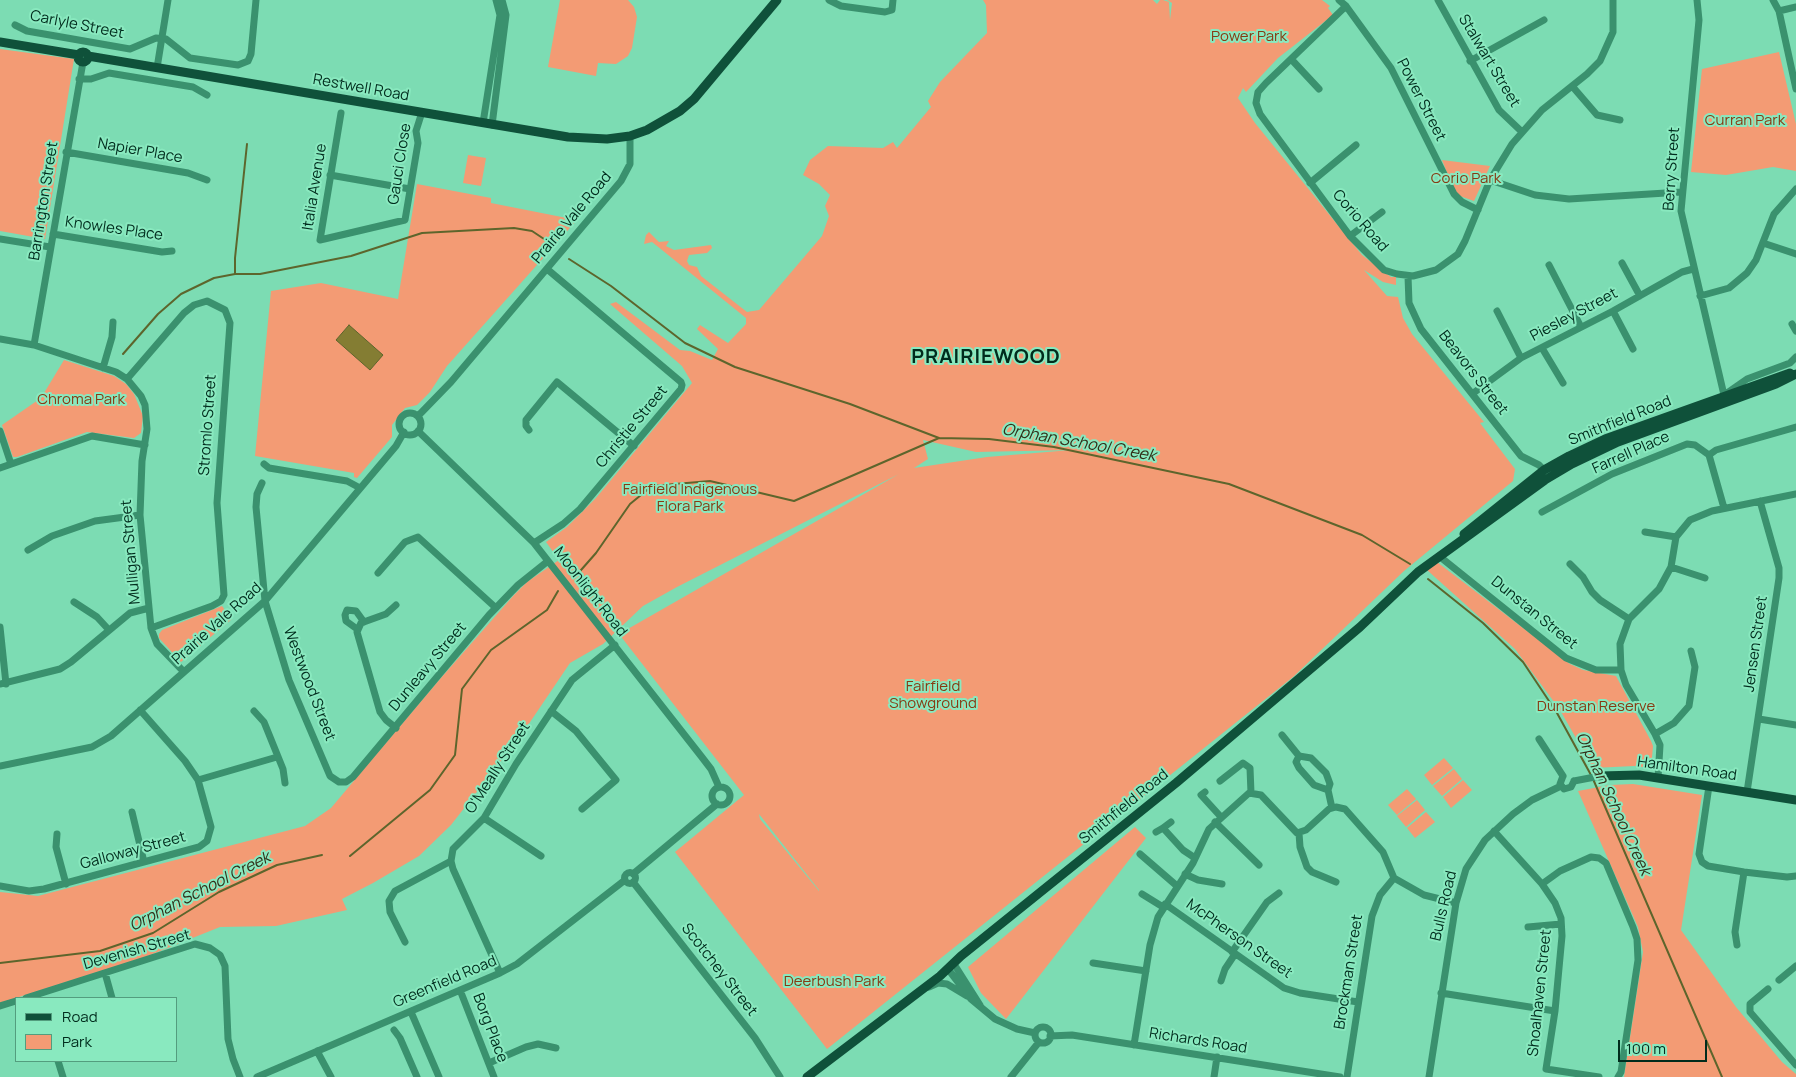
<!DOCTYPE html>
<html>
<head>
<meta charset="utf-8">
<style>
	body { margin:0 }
	#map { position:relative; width:1796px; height:1077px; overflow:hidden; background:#7cdcb3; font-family:Manrope,sans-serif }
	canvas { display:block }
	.legend { position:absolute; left:15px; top:997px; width:162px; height:65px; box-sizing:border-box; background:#89e9bf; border:1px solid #539d7e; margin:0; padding:6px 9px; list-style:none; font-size:15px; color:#012c1d }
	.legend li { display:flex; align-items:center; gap:10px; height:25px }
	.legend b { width:25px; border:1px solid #539d7e }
	.scale { position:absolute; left:1618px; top:1040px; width:89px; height:22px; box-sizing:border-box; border:2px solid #012c1d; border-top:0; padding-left:6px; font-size:15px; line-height:18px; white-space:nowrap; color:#012c1d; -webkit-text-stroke:4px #89e9bf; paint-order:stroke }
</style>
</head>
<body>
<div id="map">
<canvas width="1796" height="1077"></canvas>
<ul class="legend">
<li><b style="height:6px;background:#0f513a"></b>Road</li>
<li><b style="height:14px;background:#f39b74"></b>Park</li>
</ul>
<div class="scale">100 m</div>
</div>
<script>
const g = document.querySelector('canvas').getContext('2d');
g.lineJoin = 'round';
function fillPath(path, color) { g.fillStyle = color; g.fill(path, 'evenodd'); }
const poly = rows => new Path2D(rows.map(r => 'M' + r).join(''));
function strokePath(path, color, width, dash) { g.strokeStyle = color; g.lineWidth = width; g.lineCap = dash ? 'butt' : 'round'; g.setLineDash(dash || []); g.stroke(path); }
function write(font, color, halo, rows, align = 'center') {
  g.font = font + ' Manrope,sans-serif'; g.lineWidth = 4; g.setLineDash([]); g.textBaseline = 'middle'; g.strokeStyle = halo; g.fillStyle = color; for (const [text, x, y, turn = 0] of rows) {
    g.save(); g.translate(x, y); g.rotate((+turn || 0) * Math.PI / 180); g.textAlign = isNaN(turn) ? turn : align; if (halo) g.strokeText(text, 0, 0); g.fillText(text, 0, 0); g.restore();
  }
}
const green = poly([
	[560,0,628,0,634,7,637,17,632,48,628,56,616,64,598,63,596,76,548,67],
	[983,0,1153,0,1157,4,1160,0,1163,0,1169,2,1170,20,1172,3,1167,0,1322,0,1330,6,1328,8,1333,15,1278,58,1246,92,1243,88,1238,98,1255,123,1362,255,1391,277,1396,277,1396,285,1383,282,1364,270,1387,296,1398,297,1403,318,1412,334,1484,422,1480,423,1515,469,1513,481,1404,571,1293,677,827,1049,675,852,744,795,619,634,899,474,677,587,643,606,603,644,570,663,522,734,451,825,419,856,373,883,342,899,347,910,276,926,220,927,145,957,0,1003,0,892,38,896,305,826,331,808,440,679,514,595,527,582,559,560,546,542,567,527,596,498,692,383,682,366,610,304,616,302,680,350,690,351,712,360,718,349,697,329,700,325,728,343,746,324,746,318,662,250,652,242,644,244,646,235,649,232,659,242,669,241,666,246,674,250,711,245,712,248,707,253,689,255,687,261,689,265,697,267,701,276,747,312,759,310,822,236,829,216,825,206,830,195,819,184,803,175,810,160,828,146,883,148,893,142,897,148,931,107,928,101,940,82,987,33,986,5],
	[923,440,976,452,1071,450,987,457,914,468,928,459],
	[759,814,819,890,819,891,760,819],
	[0,49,74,59,45,239,0,231],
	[1779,52,1796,124,1796,171,1773,167,1726,175,1691,172,1702,69],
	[468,155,486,158,481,186,463,183],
	[1442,160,1490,166,1474,201,1460,196,1454,190],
	[417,184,491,198,491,203,577,220,447,366,430,392,417,405,405,408,392,425,392,437,357,478,354,477,354,473,255,456,271,291,321,283,398,299],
	[64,360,114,376,126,384,134,394,143,416,141,433,134,438,87,432,17,457,13,457,2,425,41,398],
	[1437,562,1570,664,1583,670,1616,676,1651,741,1653,746,1651,768,1634,766,1593,768,1560,710,1515,649,1427,570],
	[222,606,232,619,181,662,159,638,159,634,162,630],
	[1444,758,1453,768,1432,785,1424,775],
	[1454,769,1462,779,1442,796,1433,786],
	[1463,780,1472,790,1451,808,1443,797],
	[1633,784,1702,795,1681,930,1736,1007,1782,1062,1796,1074,1796,1077,1624,1077,1643,952,1638,927,1578,791,1610,785],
	[1407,789,1416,799,1397,815,1388,805],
	[1417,800,1425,810,1406,827,1397,816],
	[1426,812,1435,822,1415,838,1407,828],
	[1135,827,1146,838,1006,1019,981,993,968,967]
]);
const water = poly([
	[349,325,383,355,370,370,336,340,349,325]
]);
const stream = poly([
	[569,259,611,286,685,343,735,367,850,404,939,438],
	[235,273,235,258,247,144],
	[123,354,158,314,181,294,214,278,235,274,260,274,351,256,422,233,514,228,532,231,547,241],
	[574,578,596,553,630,504,652,486,710,481,794,501,939,438,989,439,1054,447,1229,484,1362,535,1410,564],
	[1428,579,1483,623,1523,662,1557,713,1591,775],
	[1593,779,1722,1077],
	[350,856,430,790,455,755,462,689,491,650,547,610,558,591],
	[0,963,100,951,153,933,219,892,277,865,322,855]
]);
const minor = poly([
	[829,0,841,6,885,12,892,10,893,0],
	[1339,0,1346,6,1391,68,1454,194,1462,202,1478,210],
	[1438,0,1499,110,1521,131],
	[1697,0,1699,20,1681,211,1724,395,1747,379,1790,363,1796,357],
	[1773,0,1779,11,1796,89],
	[1346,6,1266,83,1258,92,1256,103,1260,114,1350,236,1384,270,1397,274,1413,276,1436,270,1458,254,1465,241,1490,180,1512,144,1542,110,1587,74,1600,61,1613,32,1613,0],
	[1779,11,1796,7],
	[15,25,27,31,130,49,156,38,166,39,190,58,238,65,248,61,251,54,256,0],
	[1291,59,1319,89],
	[1470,61,1544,20],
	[157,68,168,0],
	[79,79,91,79,109,73,193,87,207,95],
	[1572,86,1597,115,1620,120],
	[341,113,320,240,405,220,418,143,416,131,422,112],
	[483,123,500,15,496,0],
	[492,125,506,15,502,0],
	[66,152,188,173,207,180],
	[330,175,410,189],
	[1490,180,1535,195,1569,199,1682,192],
	[1310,183,1356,145],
	[53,234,162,252,172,251],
	[1350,236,1382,212],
	[0,239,50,247],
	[1763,243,1796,254],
	[1622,263,1640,296],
	[1549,265,1581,327],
	[1408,276,1409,303,1421,329,1521,456,1539,465,1544,470],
	[1700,296,1729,288,1747,273,1756,260,1774,214,1796,189],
	[1497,311,1521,358],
	[1613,311,1633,349],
	[1792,324,1796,331],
	[0,339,34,345,116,372,127,379,141,396,145,405,147,429,142,461,140,515,151,628,157,644,184,672],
	[34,345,83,62],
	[1542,348,1563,383],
	[103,368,112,337,113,322],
	[127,379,184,313,194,305,207,301,225,310,230,323,217,503,224,595,221,601,212,606,151,628],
	[1472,394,1521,358,1613,311,1682,272,1693,269],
	'399 424a11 11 0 1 1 22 0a11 11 0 1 1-22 0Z',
	[418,416,451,382,621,181,630,164,630,136],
	[529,430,526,426,526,420,557,382,634,446],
	[0,431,11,464],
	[418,431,534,543,701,756,711,769,719,787],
	[1709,455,1716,450,1796,427],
	[264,464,269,468,347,481,360,488],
	[0,468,92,436,145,445],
	[262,483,257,494,256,507,265,601,289,680,330,776,339,782,346,782,353,777,489,615,518,585,548,561],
	[1542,512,1612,474,1687,444,1695,445,1709,455,1724,508],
	[1645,532,1676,537],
	[534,543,563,524,580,509,681,389,682,385,681,382,547,269],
	[28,550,52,536,95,521,140,515],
	[1439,556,1566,658,1596,670,1621,670],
	[1570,564,1583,577,1592,592,1600,600,1629,619],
	[1671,567,1705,578],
	[378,573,405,542,418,537,496,608],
	[74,602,97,617,109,630],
	[396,605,386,614,361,623,357,632,380,712,386,720,396,728],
	[0,627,6,684],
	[357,629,346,621,345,615,347,610,356,611,364,622],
	[0,684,60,669,71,662,130,613,149,608],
	[254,711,264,722,283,769,285,783],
	[551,711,576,731,616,780,582,809],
	[1759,719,1796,725],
	[1655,734,1674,723,1689,706,1695,667,1691,651],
	[1282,735,1299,756],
	[1539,739,1563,776],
	[0,766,92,747,111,736,265,601,396,446,404,432],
	[1563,776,1560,784,1564,789,1571,787,1574,781],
	[1658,778,1660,745,1655,734,1626,685,1621,670,1620,644,1629,619,1659,589,1671,567,1676,537,1690,520,1712,511,1796,494],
	[198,780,277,757],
	[1220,781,1243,763,1250,768,1251,793],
	[1574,781,1600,776],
	[1709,786,1699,854,1702,862,1708,866,1744,872,1787,877,1796,876],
	'712 796a9 9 0 1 1 18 0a9 9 0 1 1-18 0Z',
	[1328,790,1330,784,1326,773,1311,758,1299,756,1296,762,1299,768,1314,785,1328,790,1332,808],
	[1205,792,1201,795,1221,817],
	[1747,792,1779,578,1779,568,1760,501],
	[132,812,144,862],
	[484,818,541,856],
	[1171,822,1163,828,1183,850,1195,858],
	[1215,822,1259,865],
	[1494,831,1542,884,1555,903,1561,918,1562,936,1555,1011,1546,1069,1599,1077],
	[1156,832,1163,828],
	[1299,833,1300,847,1307,867,1312,872,1336,882],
	[57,834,56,847,66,884],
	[1140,854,1177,886],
	'624.5 878a5.5 5.5 0 1 1 11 0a5.5 5.5 0 1 1-11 0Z',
	[633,874,717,804],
	[1185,874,1198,880,1222,884],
	[633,882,755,1038,780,1077],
	[1542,884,1560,871,1591,857,1599,858,1606,863,1633,927,1637,939,1638,960,1621,1072,1618,1077],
	[0,886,29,891,44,889,199,847,207,841,211,827,198,780,185,761,140,710],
	[1142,894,1163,907],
	[1165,904,1284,988,1300,993,1358,1002],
	[1528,927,1561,924],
	[405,942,390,912,389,901,395,891,451,861],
	[1737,945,1735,932,1744,872],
	[1232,952,1267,902,1279,893],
	[1093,963,1146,971],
	[954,964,980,1005],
	[948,969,971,999,995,1019,1017,1029,1035,1033],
	[105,973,112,998],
	[500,973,453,869,451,861,453,849,484,818,516,764,572,680,615,645],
	[1779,980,1796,966],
	[1221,981,1225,969,1235,954],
	[929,987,938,983,947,984,967,996],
	[1768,989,1750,1004,1750,1012,1796,1065],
	[460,990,494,1077],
	[1441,993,1555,1011],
	[26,998,195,944,210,948,220,955,225,966,228,1039,233,1059,240,1077],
	[0,1006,16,1001],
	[411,1012,439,1077],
	'1035 1035a8 8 0 1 1 16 0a8 8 0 1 1-16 0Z',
	[394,1030,400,1038,417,1077],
	[1050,1036,1072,1035,1340,1077],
	[1134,1045,1150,945,1158,917,1193,863,1209,829,1249,793,1261,795,1297,833,1306,830,1329,809,1336,807,1345,809,1383,852,1394,878,1424,895,1456,903],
	[317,1051,331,1077],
	[58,1061,63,1077],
	[489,1063,526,1047,538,1044,556,1048],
	[257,1077,500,973,517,964,625,880],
	[1011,1077,1039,1042],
	[1214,1077,1217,1057],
	[1347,1077,1372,916,1380,895,1394,878],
	[1429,1077,1456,903,1466,869,1485,840,1513,814,1532,800,1561,786]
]);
const major = poly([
	[0,42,79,55],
	'78 57a5 5 0 1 1 10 0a5 5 0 1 1-10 0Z',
	[88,56,568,137,607,139,630,136,647,130,680,111,694,99,777,0],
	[1464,534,1544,470,1569,456,1605,439,1790,373],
	[1600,776,1639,775,1796,800],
	[807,1077,940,976,961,956,1176,783,1360,627,1418,572,1545,480,1572,464,1618,442,1776,384,1796,374]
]);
const streetNames = [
	["Carlyle Street",77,25,11],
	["Stalwart Street",1489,61,59],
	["Restwell Road",361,88,10],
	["Power Street",1421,100,63],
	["Napier Place",140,151,10],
	["Gauci Close",400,164,-81],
	["Berry Street",1672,169,-86],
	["Italia Avenue",315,187,-81],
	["Barrington Street",44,201,-81],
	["Prairie Vale Road",572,218,-50],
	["Corio Road",1360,221,49],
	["Knowles Place",114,229,8],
	["Piesley Street",1574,315,-28],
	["Beavors Street",1473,373,52],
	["Smithfield Road",1620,421,-22],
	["Stromlo Street",208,425,-86],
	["Christie Street",632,427,-50],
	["Farrell Place",1631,453,-24],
	["Mulligan Street",131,552,-95],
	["Moonlight Road",590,592,52],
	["Dunstan Street",1534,613,39],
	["Prairie Vale Road",217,624,-42],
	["Jensen Street",1756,644,-82],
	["Dunleavy Street",428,667,-50],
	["Westwood Street",309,684,69],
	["O'Meally Street",498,768,-57],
	["Hamilton Road",1687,769,8],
	["Smithfield Road",1124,807,-39],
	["Galloway Street",133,851,-15],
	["Bulls Road",1444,906,-77],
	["McPherson Street",1239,939,35],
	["Devenish Street",137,950,-16],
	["Scotchey Street",719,970,52],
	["Brockman Street",1349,972,-81],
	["Greenfield Road",445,982,-23],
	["Shoalhaven Street",1540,993,-84],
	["Borg Place",490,1028,69],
	["Richards Road",1198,1041,9]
];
const parkNames = [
	["Power Park",1249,37],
	["Curran Park",1745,121],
	["Corio Park",1466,179],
	["Chroma Park",81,400],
	["Fairfield Indigenous",690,490],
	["Flora Park",690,507],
	["Fairfield",933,687],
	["Showground",933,704],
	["Dunstan Reserve",1596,707],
	["Deerbush Park",834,982]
];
const waterNames = [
	["Orphan School Creek",1079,443,10],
	["Orphan School Creek",1613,804,65],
	["Orphan School Creek",200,892,-27]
];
const districtNames = [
	["PRAIRIEWOOD",986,357]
];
fillPath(green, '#f39b74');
fillPath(water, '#847d33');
strokePath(water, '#5d652c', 1);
strokePath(stream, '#5d652c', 2);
strokePath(minor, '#3a916e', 7);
strokePath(major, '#0f513a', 9);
write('15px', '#012c1d', '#89e9bf', streetNames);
write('15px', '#863b14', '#89e9bf', parkNames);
write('italic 16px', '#323019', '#89e9bf', waterNames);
g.letterSpacing = '1px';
write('bold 20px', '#012c1d', '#89e9bf', districtNames);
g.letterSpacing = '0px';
</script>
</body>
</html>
